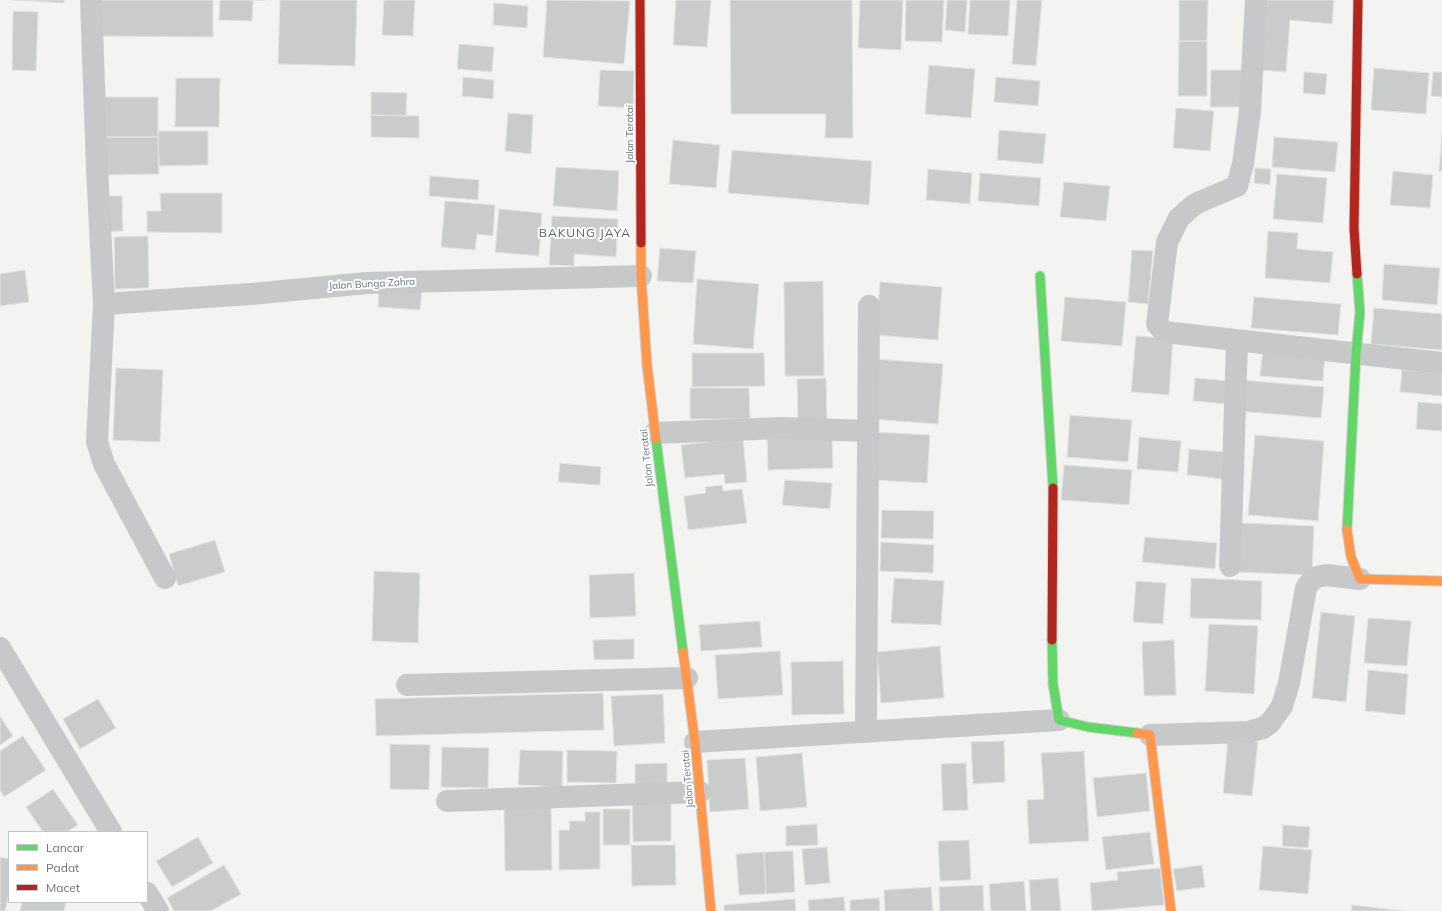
<!DOCTYPE html>
<html>
<head>
<meta charset="utf-8">
<style>
	body { margin:0 }
	#map { position:relative; width:1442px; height:911px; overflow:hidden; background:#f3f3f1; font-family:Mulish,sans-serif }
	canvas { display:block }
	.legend { position:absolute; left:8px; top:831px; width:140px; height:72px; box-sizing:border-box; background:#fff; border:1px solid #c1c7cc; margin:0; padding:5px 7px; list-style:none; font-size:12px; color:#657480 }
	.legend li { display:flex; align-items:center; gap:8px; height:20px }
	.legend b { width:20px; border:1px solid #c1c7cc }
</style>
</head>
<body>
<div id="map">
<canvas width="1442" height="911"></canvas>
<ul class="legend">
<li><b style="height:5px;background:#63d668"></b>Lancar</li>
<li><b style="height:5px;background:#ff974d"></b>Padat</li>
<li><b style="height:5px;background:#b3261e"></b>Macet</li>
</ul>
</div>
<script>
const g = document.querySelector('canvas').getContext('2d');
g.lineJoin = 'round';
function fillPath(path, color) { g.fillStyle = color; g.fill(path, 'evenodd'); }
const poly = rows => new Path2D(rows.map(r => 'M' + r).join(''));
function strokePath(path, color, width, dash) { g.strokeStyle = color; g.lineWidth = width; g.lineCap = dash ? 'butt' : 'round'; g.setLineDash(dash || []); g.stroke(path); }
function write(font, color, halo, rows, align = 'center') {
  g.font = font + ' Mulish,sans-serif'; g.lineWidth = 4; g.setLineDash([]); g.textBaseline = 'middle'; g.strokeStyle = halo; g.fillStyle = color; for (const [text, x, y, turn = 0] of rows) {
    g.save(); g.translate(x, y); g.rotate((+turn || 0) * Math.PI / 180); g.textAlign = isNaN(turn) ? turn : align; if (halo) g.strokeText(text, 0, 0); g.fillText(text, 0, 0); g.restore();
  }
}
const building = poly([
	[13,0,64,0,64,3,13,0],
	[96,0,213,0,213,37,96,36,96,0],
	[220,0,265,0,253,0,252,21,219,20,220,0],
	[280,0,357,0,355,66,278,64,280,0],
	[384,0,415,0,413,36,382,35,384,0],
	[547,0,630,1,624,64,543,57,547,0],
	[676,0,711,0,707,47,673,45,676,0],
	[730,0,852,0,853,138,825,138,826,114,731,114,730,0],
	[860,0,903,0,901,50,858,48,860,0],
	[906,0,944,0,942,42,905,41,906,0],
	[947,0,967,0,965,32,945,30,947,0],
	[970,0,1010,0,1008,36,968,34,970,0],
	[1017,0,1042,0,1036,66,1012,64,1017,0],
	[1179,0,1208,0,1207,41,1179,41,1179,0],
	[1266,0,1334,0,1332,24,1290,20,1286,72,1260,70,1266,0],
	[494,3,528,6,527,28,493,25,494,3],
	[13,11,38,12,36,71,12,70,13,11],
	[1179,41,1207,41,1207,96,1178,96,1179,41],
	[459,44,494,47,492,72,457,69,459,44],
	[929,65,975,69,971,118,925,114,929,65],
	[1374,68,1429,73,1426,114,1371,110,1374,68],
	[600,70,634,71,633,108,598,106,600,70],
	[1211,70,1244,70,1244,107,1210,107,1211,70],
	[1304,72,1327,74,1325,95,1303,93,1304,72],
	[1433,72,1442,72,1442,97,1431,96,1433,72],
	[463,77,494,80,493,99,462,96,463,77],
	[996,77,1040,81,1038,106,994,102,996,77],
	[176,78,220,78,219,127,175,127,176,78],
	[371,92,407,93,406,116,371,115,371,92],
	[105,97,158,97,158,137,106,137,105,97],
	[1176,108,1214,111,1210,151,1173,148,1176,108],
	[508,113,533,115,531,154,505,151,508,113],
	[371,115,419,116,419,138,371,137,371,115],
	[999,130,1046,134,1043,164,997,160,999,130],
	[158,131,208,131,208,165,159,166,158,131],
	[1442,132,1442,171,1439,171,1442,132],
	[106,137,158,137,159,174,106,175,106,137],
	[1274,137,1338,142,1335,172,1272,167,1274,137],
	[673,140,720,145,716,188,669,184,673,140],
	[732,150,872,161,869,205,728,193,732,150],
	[556,167,619,171,617,211,553,206,556,167],
	[1255,168,1271,169,1270,185,1254,183,1255,168],
	[928,169,972,173,970,204,926,200,928,169],
	[1393,171,1433,175,1430,208,1390,205,1393,171],
	[980,173,1041,178,1039,206,978,201,980,173],
	[1277,174,1327,178,1323,223,1273,219,1277,174],
	[430,176,479,180,478,200,429,196,430,176],
	[1064,182,1110,186,1106,221,1060,217,1064,182],
	[160,193,222,193,222,233,147,232,147,211,161,211,160,193],
	[100,196,122,196,123,231,101,232,100,196],
	[445,201,495,205,493,236,477,234,475,250,441,247,445,201],
	[499,209,542,213,539,256,495,252,499,209],
	[552,216,618,219,616,257,574,254,574,266,549,265,552,216],
	[1268,231,1298,233,1297,249,1333,252,1330,283,1265,278,1268,231],
	[148,236,149,288,115,289,114,237,148,236],
	[660,248,696,251,693,283,657,281,660,248],
	[1132,250,1153,251,1148,304,1128,302,1132,250],
	[1384,264,1440,268,1437,305,1382,300,1384,264],
	[25,270,29,302,0,306,0,274,25,270],
	[697,279,759,284,753,349,693,344,697,279],
	[823,281,824,376,785,376,784,282,823,281],
	[880,282,942,287,938,340,876,335,880,282],
	[379,288,422,291,420,310,378,307,379,288],
	[1065,297,1126,302,1122,346,1061,341,1065,297],
	[1254,297,1341,304,1338,335,1251,328,1254,297],
	[1374,308,1442,314,1442,350,1371,344,1374,308],
	[1136,336,1173,339,1169,395,1131,392,1136,336],
	[1263,349,1325,354,1323,381,1260,376,1263,349],
	[692,353,764,353,765,386,692,387,692,353],
	[875,359,943,364,938,424,870,419,875,359],
	[116,368,163,370,160,442,113,440,116,368],
	[1402,370,1442,373,1442,396,1400,392,1402,370],
	[826,378,827,420,798,420,797,379,826,378],
	[1195,378,1229,381,1227,404,1193,401,1195,378],
	[1241,380,1324,387,1321,418,1238,411,1241,380],
	[690,388,749,388,750,419,690,419,690,388],
	[1418,402,1442,404,1442,431,1416,429,1418,402],
	[1070,415,1132,420,1128,462,1067,457,1070,415],
	[874,432,930,435,927,483,872,480,874,432],
	[832,435,833,468,768,470,767,436,832,435],
	[1255,435,1324,441,1318,521,1248,515,1255,435],
	[1139,437,1181,441,1178,472,1137,469,1139,437],
	[743,438,747,482,725,484,724,474,685,478,681,445,743,438],
	[1189,449,1225,452,1223,479,1187,475,1189,449],
	[560,463,601,467,600,485,558,482,560,463],
	[1064,465,1132,470,1129,505,1061,500,1064,465],
	[785,480,832,483,830,509,782,505,785,480],
	[722,485,723,491,742,489,747,523,688,530,684,496,706,493,705,487,722,485],
	[882,510,934,511,933,539,881,538,882,510],
	[1241,523,1314,526,1312,575,1238,572,1241,523],
	[1145,537,1217,543,1215,569,1142,562,1145,537],
	[215,540,225,572,178,586,169,554,215,540],
	[881,542,934,545,933,573,880,571,881,542],
	[374,571,420,573,418,643,372,641,374,571],
	[634,573,636,616,590,618,589,575,634,573],
	[894,578,944,581,941,625,891,623,894,578],
	[1191,578,1262,581,1261,620,1190,618,1191,578],
	[1136,581,1166,583,1163,624,1133,622,1136,581],
	[1321,612,1355,616,1346,702,1312,698,1321,612],
	[1368,618,1411,621,1407,666,1364,663,1368,618],
	[760,621,762,647,701,651,699,625,760,621],
	[1209,624,1258,626,1254,694,1205,691,1209,624],
	[634,639,634,659,594,660,593,640,634,639],
	[1174,640,1176,695,1144,696,1142,642,1174,640],
	[940,646,944,698,881,703,877,652,940,646],
	[780,651,783,695,718,699,715,655,780,651],
	[843,661,844,714,792,715,791,662,843,661],
	[1368,670,1408,674,1405,715,1365,711,1368,670],
	[603,693,604,730,376,736,375,699,603,693],
	[663,694,665,743,614,746,611,696,663,694],
	[98,699,116,728,80,749,63,719,98,699],
	[0,716,13,736,0,745,0,716],
	[23,736,46,770,4,797,0,790,0,751,23,736],
	[1228,739,1258,742,1252,796,1223,793,1228,739],
	[1004,741,1005,782,973,784,971,742,1004,741],
	[390,744,430,745,429,790,390,789,390,744],
	[442,747,489,748,488,788,441,787,442,747],
	[520,750,563,751,562,787,518,785,520,750],
	[567,750,617,751,616,783,567,782,567,750],
	[1084,751,1089,841,1029,844,1027,800,1044,799,1041,753,1084,751],
	[802,753,807,807,760,811,756,757,802,753],
	[745,758,749,809,710,812,707,760,745,758],
	[667,763,667,790,635,791,635,764,667,763],
	[966,763,968,810,943,811,941,764,966,763],
	[1146,773,1150,811,1097,817,1093,778,1146,773],
	[53,789,78,825,67,832,43,832,26,807,53,789],
	[671,799,671,841,633,842,632,800,671,799],
	[551,805,552,870,505,871,504,806,551,805],
	[603,809,630,809,630,845,603,845,603,809],
	[585,812,600,812,600,869,559,870,559,830,570,830,569,821,585,821,585,812],
	[817,824,818,845,786,846,786,826,817,824],
	[1283,825,1310,827,1308,848,1282,846,1283,825],
	[1150,832,1154,864,1106,870,1102,837,1150,832],
	[198,837,213,863,172,887,156,861,198,837],
	[969,840,971,880,940,881,938,841,969,840],
	[631,845,675,845,676,885,632,886,631,845],
	[1263,846,1312,850,1308,894,1259,890,1263,846],
	[827,847,830,883,805,885,802,849,827,847],
	[793,851,795,892,766,894,764,852,793,851],
	[764,852,766,894,739,895,736,854,764,852],
	[0,857,9,859,9,894,5,911,0,911,0,857],
	[224,865,241,894,211,911,174,911,167,898,224,865],
	[1202,865,1205,887,1177,891,1173,869,1202,865],
	[1160,868,1164,905,1092,911,1090,883,1118,880,1117,872,1160,868],
	[1058,878,1061,911,1031,911,1029,880,1058,878],
	[1024,881,1026,911,991,911,989,884,1024,881],
	[983,885,984,911,940,911,939,887,983,885],
	[931,887,933,911,885,911,884,890,931,887],
	[844,897,845,911,809,911,808,900,844,897],
	[879,898,880,911,850,911,850,900,879,898],
	[795,899,796,911,724,911,724,905,795,899],
	[22,902,66,902,64,911,20,911,22,902],
	[1352,905,1405,911,1351,911,1352,905]
]);
const street = poly([
	[91,0,97,169,104,304,97,442,104,464,165,578],
	[1256,0,1250,111,1243,164,1237,186,1195,204,1179,218,1167,242,1157,324,1164,332,1442,363],
	[104,304,251,294,367,283,641,276],
	[655,433,781,428,868,431],
	[1230,566,1237,341],
	[0,648,111,832],
	[407,685,687,678],
	[866,730,869,306],
	[1150,735,1248,732,1263,728,1270,723,1282,706,1289,683,1306,588,1312,580,1317,577,1327,575,1360,579],
	[695,742,1059,720],
	[447,801,700,792],
	[147,893,158,911]
]);
const fast = poly([
	[1040,276,1053,488],
	[656,439,683,652],
	[1347,530,1356,354,1360,312,1357,274],
	[1052,640,1053,684,1059,720,1088,727,1137,733]
]);
const slow = poly([
	[641,243,641,276,647,365,656,439],
	[1347,530,1351,557,1360,579,1442,581],
	[683,652,695,742,711,911],
	[1137,733,1150,735,1171,911]
]);
const jam = poly([
	[640,0,641,243],
	[1357,274,1354,228,1358,0],
	[1052,640,1053,488]
]);
const streetNames = [
	["Jalan Teratai",630,134,-90],
	["Jalan Bunga Zahra",372,284,-3],
	["Jalan Teratai",647,458,-96],
	["Jalan Teratai",688,779,-95]
];
const quarterNames = [
	["BAKUNG JAYA",585,233]
];
fillPath(building, '#cacccc');
strokePath(building, '#e2e2e1', 1);
strokePath(fast, '#d0d1d1', 11);
strokePath(slow, '#d0d1d1', 11);
strokePath(jam, '#d0d1d1', 11);
strokePath(street, '#c7c8c9', 22);
strokePath(fast, '#63d668', 9);
strokePath(slow, '#ff974d', 9);
strokePath(jam, '#b3261e', 9);
write('10px', '#657480', '#fff', streetNames);
g.letterSpacing = '1px';
write('12px', '#525d65', '#fff', quarterNames);
g.letterSpacing = '0px';
</script>
</body>
</html>
